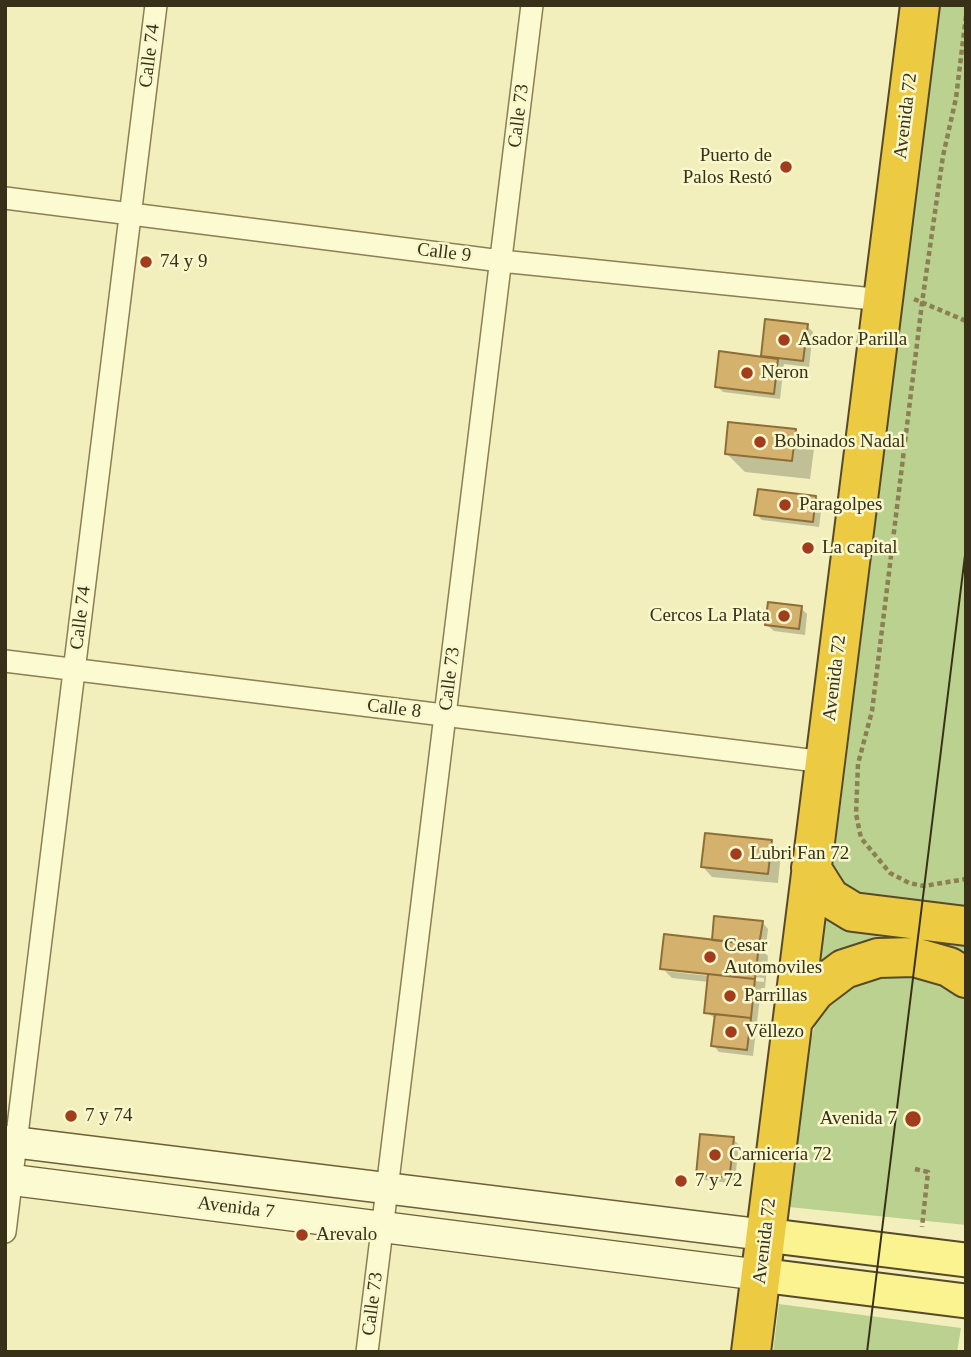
<!DOCTYPE html>
<html>
<head>
<meta charset="utf-8">
<style>
	body { margin:0 }
	#map { position:relative; width:971px; height:1357px; overflow:hidden; background:#f2efbc; font-family:Georgia,serif }
	canvas { display:block }
	.frame { position:absolute; inset:0; border:7px solid #39301a; pointer-events:none }
</style>
</head>
<body>
<div id="map">
<canvas width="971" height="1357"></canvas>
<div class="frame"></div>
</div>
<script>
const g = document.querySelector('canvas').getContext('2d');
g.lineJoin = 'round';
function fillPath(path, color) { g.fillStyle = color; g.fill(path, 'evenodd'); }
const poly = rows => new Path2D(rows.map(r => 'M' + r).join(''));
function strokePath(path, color, width, dash) { g.strokeStyle = color; g.lineWidth = width; g.lineCap = dash ? 'butt' : 'round'; g.setLineDash(dash || []); g.stroke(path); }
function write(font, color, halo, rows, align = 'center') {
  g.font = font + ' Georgia,serif'; g.lineWidth = 5; g.setLineDash([]); g.textBaseline = 'middle'; g.strokeStyle = halo; g.fillStyle = color; for (const [text, x, y, turn = 0] of rows) {
    g.save(); g.translate(x, y); g.rotate((+turn || 0) * Math.PI / 180); g.textAlign = isNaN(turn) ? turn : align; if (halo) g.strokeText(text, 0, 0); g.fillText(text, 0, 0); g.restore();
  }
}
const green = poly([
	[940,5,966,5,966,915,851,902,832,875],
	[827,911,966,935,966,960,817,972],
	[904,972,966,991,966,1225,789,1207,809,1044,818,1016,838,993,867,978],
	[779,1304,961,1328,957,1352,773,1352]
]);
const shadow = poly([
	[767,321,807,326,813,332,809,367,784,364,780,399,723,392,717,386,762,358],
	[795,431,814,449,810,479,745,472,726,453],
	[816,497,822,504,819,527,762,520,756,514],
	[801,608,807,614,805,635,774,631,767,625],
	[771,842,781,851,778,883,712,877,703,867],
	[762,922,768,929,765,953,768,956,765,988,761,988,753,1056,719,1052,713,1045,716,1019,706,1012,709,982,672,978,665,971,764,982,764,978,662,968,713,941],
	[733,1139,739,1145,735,1179,729,1183,704,1180,698,1174]
]);
const building = poly([
	[765,319,808,324,803,361,761,356,765,319],
	[719,351,778,359,774,394,715,387,719,351],
	[728,422,796,429,792,461,725,454,728,422],
	[758,489,816,496,813,522,754,515,758,489],
	[768,602,802,606,799,629,765,625,768,602],
	[705,833,772,840,768,874,701,867,705,833],
	[714,916,763,921,759,945,712,940,714,916],
	[664,934,759,945,755,979,660,969,664,934],
	[708,974,755,979,751,1018,704,1013,708,974],
	[715,1014,751,1018,747,1050,711,1046,715,1014],
	[700,1134,734,1137,730,1173,722,1177,696,1175,700,1134]
]);
const path = poly([
	[966,16,956,98,943,156,922,303,872,711,858,764,856,814,861,838,890,873,909,883,924,886,966,879],
	[914,299,966,321],
	[915,1169,928,1172,922,1227]
]);
const street = poly([
	[5,198,501,261,883,300],
	[5,661,825,762],
	[5,1232,156,5],
	[367,1352,532,5]
]);
const secondary = poly([
	[5,1141,765,1235],
	[5,1179,760,1275]
]);
const primary = poly([
	[765,1235,966,1260],
	[760,1275,966,1301]
]);
const highway = poly([
	[811,868,830,898,853,912,966,926],
	[793,1020,815,991,844,969,878,958,914,957,949,967,966,978],
	[751,1352,920,5]
]);
const tram = poly([
	[867,1352,966,547]
]);
const markers = [
	[786,167,7,"#a13c1d"],
	[146,262,7,"#a13c1d"],
	[784,340,7,"#a13c1d"],
	[747,373,7,"#a13c1d"],
	[760,442,7,"#a13c1d"],
	[785,505,7,"#a13c1d"],
	[808,548,7,"#a13c1d"],
	[784,616,7,"#a13c1d"],
	[736,854,7,"#a13c1d"],
	[710,957,7,"#a13c1d"],
	[730,996,7,"#a13c1d"],
	[731,1032,7,"#a13c1d"],
	[71,1116,7,"#a13c1d"],
	[913,1119,9,"#a13c1d"],
	[715,1155,7,"#a13c1d"],
	[681,1181,7,"#a13c1d"],
	[302,1235,7,"#a13c1d"]
];
const streetNames = [
	["Calle 74",150,56,-83],
	["Calle 73",519,116,-83],
	["Avenida 72",906,116,-83],
	["Calle 9",444,253,7],
	["Calle 74",81,618,-83],
	["Avenida 72",835,678,-83],
	["Calle 73",450,679,-83],
	["Calle 8",394,709,7],
	["Avenida 7",236,1208,7],
	["Avenida 72",765,1241,-83],
	["Calle 73",373,1304,-83]
];
const poiNames = [
	["Puerto de",772,156,"right"],
	["Palos Restó",772,178,"right"],
	["74 y 9",160,262],
	["Asador Parilla",798,340],
	["Neron",761,373],
	["Bobinados Nadal",774,442],
	["Paragolpes",799,505],
	["La capital",822,548],
	["Cercos La Plata",770,616,"right"],
	["Lubri Fan 72",750,854],
	["Cesar",724,946],
	["Automoviles",724,968],
	["Parrillas",744,996],
	["Vëllezo",745,1032],
	["7 y 74",85,1116],
	["Avenida 7",897,1119,"right"],
	["Carnicería 72",729,1155],
	["7 y 72",695,1181],
	["Arevalo",316,1235]
];
fillPath(green, '#bad18f');
fillPath(shadow, '#0003');
fillPath(building, '#d5b16e');
strokePath(building, '#8d6e37', 2);
strokePath(street, '#8c7f54', 24);
strokePath(secondary, '#6d5f37', 33);
strokePath(primary, '#584a29', 37);
strokePath(highway, '#584a29', 42);
strokePath(path, '#8c7f54', 4.5, [5, 3.5]);
strokePath(street, '#fcfad0', 21);
strokePath(secondary, '#fcfad0', 30);
strokePath(primary, '#fbf38f', 33);
strokePath(highway, '#ecca42', 38);
strokePath(tram, '#39301a', 2);
for (const [x, y, r, color] of markers) { const dot = new Path2D(); dot.arc(x, y, r, 0, 2 * Math.PI); g.fillStyle = color; g.fill(dot); strokePath(dot, '#f9f7cc', 2.5); }
write('19px', '#39301a', '#f9f7cc', streetNames);
write('19px', '#39301a', '#f9f7cc', poiNames, 'left');
</script>
</body>
</html>
